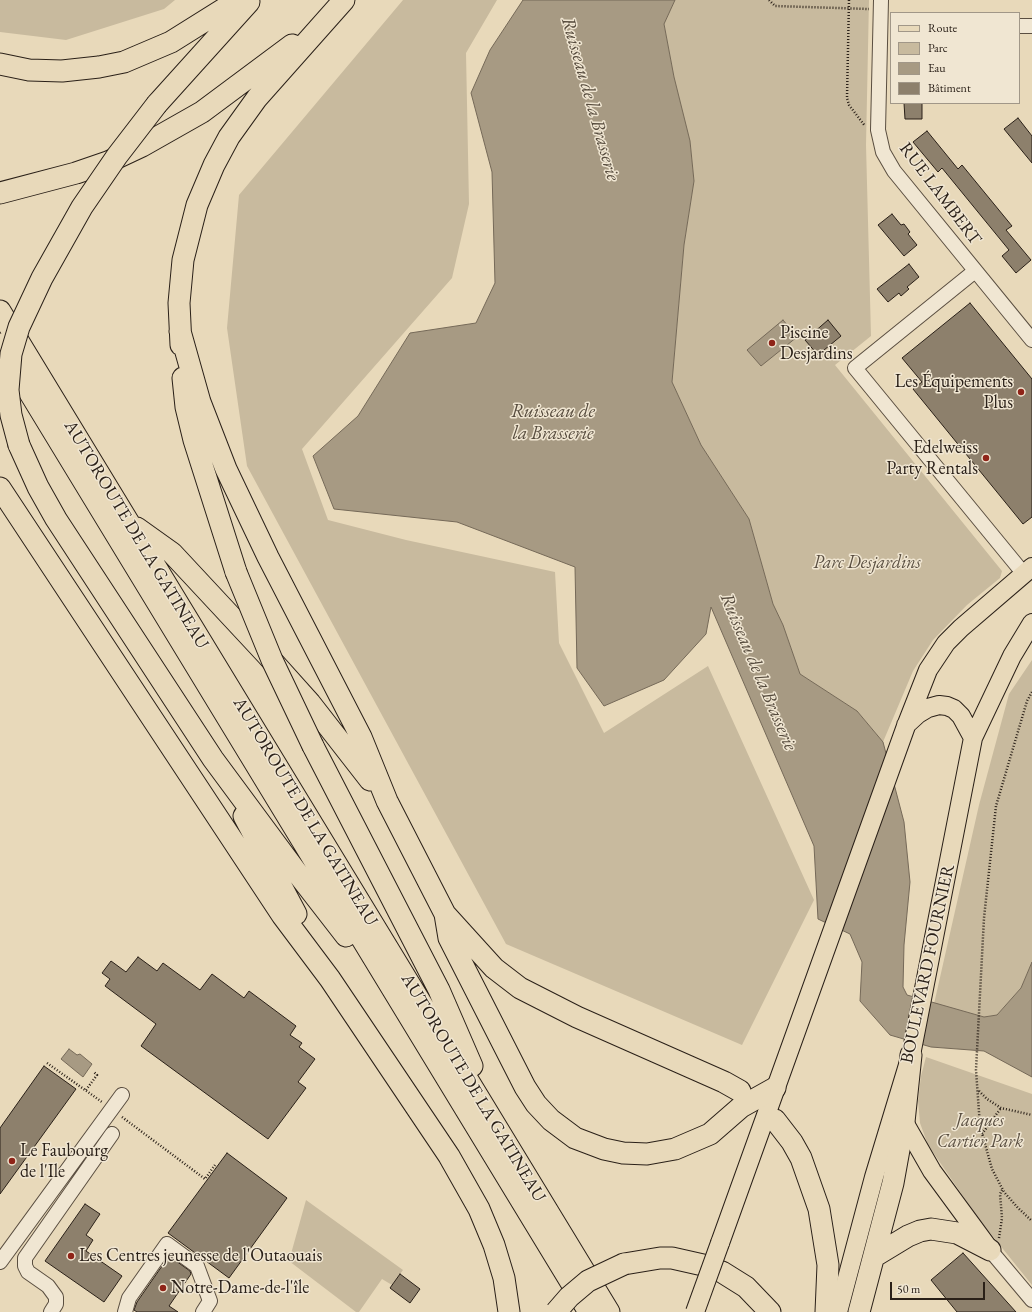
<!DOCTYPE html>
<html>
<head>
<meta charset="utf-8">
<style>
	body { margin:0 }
	#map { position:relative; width:1032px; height:1312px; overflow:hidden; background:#e8d9ba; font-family:"EB Garamond",serif }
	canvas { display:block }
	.legend { position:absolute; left:890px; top:12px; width:130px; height:92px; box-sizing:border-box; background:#f0e6d2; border:1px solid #a19788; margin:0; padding:5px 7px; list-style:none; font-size:12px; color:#2a2018 }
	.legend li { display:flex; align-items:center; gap:8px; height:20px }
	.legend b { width:20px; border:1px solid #a19788 }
	.scale { position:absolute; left:890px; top:1282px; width:95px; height:18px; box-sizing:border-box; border:2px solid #2a2018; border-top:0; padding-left:5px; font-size:12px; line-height:14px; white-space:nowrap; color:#2a2018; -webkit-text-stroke:3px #f0e6d2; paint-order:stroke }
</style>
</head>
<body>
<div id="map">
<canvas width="1032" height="1312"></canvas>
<ul class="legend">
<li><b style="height:5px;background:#e8d9ba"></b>Route</li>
<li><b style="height:11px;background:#c8ba9e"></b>Parc</li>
<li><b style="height:11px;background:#a79a83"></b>Eau</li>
<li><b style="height:11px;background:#8d806c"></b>Bâtiment</li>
</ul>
<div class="scale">50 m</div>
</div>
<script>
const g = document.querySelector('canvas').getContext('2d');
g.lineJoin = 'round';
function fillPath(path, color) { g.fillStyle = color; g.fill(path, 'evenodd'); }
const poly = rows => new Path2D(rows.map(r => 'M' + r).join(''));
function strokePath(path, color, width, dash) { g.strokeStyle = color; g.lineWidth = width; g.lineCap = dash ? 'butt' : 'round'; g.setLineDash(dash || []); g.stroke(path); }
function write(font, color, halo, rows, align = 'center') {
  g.font = font + ' "EB Garamond",serif'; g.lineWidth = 3; g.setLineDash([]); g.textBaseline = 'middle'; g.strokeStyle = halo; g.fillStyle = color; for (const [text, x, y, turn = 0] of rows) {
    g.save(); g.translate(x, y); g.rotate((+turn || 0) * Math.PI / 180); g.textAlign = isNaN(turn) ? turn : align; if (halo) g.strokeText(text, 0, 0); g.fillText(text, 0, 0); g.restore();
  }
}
const green = poly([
	[0,0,175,0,164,9,66,40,0,32],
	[403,0,497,0,466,53,469,204,452,278,302,449,328,520,406,540,555,572,559,643,604,733,708,666,814,900,742,1045,506,944,247,466,227,328,239,195],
	[675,0,869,0,866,145,871,336,835,365,1002,571,1000,578,967,605,933,640,913,671,883,742,857,711,800,674,783,625,773,604,749,519,701,445,672,382,684,245,694,181,690,141,674,77,664,24],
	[1032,660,1032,962,1021,988,997,1015,984,1017,934,1004,979,805,1009,694],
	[926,1057,1032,1094,1032,1285,978,1218,928,1145,920,1123,918,1101,921,1076],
	[306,1200,403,1270,392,1285,382,1279,359,1312,356,1312,289,1261]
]);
const water = poly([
	[523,0,675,0,664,24,674,77,690,141,694,181,684,245,672,382,701,445,749,519,773,604,783,625,800,674,857,711,883,742,904,822,910,882,904,945,903,987,907,995,984,1017,997,1015,1021,988,1032,962,1032,1077,984,1051,931,1047,890,1035,860,1001,862,962,850,934,818,919,814,846,711,607,706,634,664,680,604,706,577,668,575,567,457,522,334,509,313,456,358,416,410,333,476,323,495,283,492,172,471,93,490,50,523,0],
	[783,320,797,337,761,366,747,350,783,320],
	[69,1049,77,1055,80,1054,92,1064,83,1077,61,1059,69,1049]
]);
const building = poly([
	[904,103,922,103,922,119,905,119,904,103],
	[1018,118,1032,136,1032,163,1004,129,1018,118],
	[927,131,958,169,962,165,1012,226,1006,230,1031,260,1016,273,1002,256,1009,250,942,168,938,172,913,142,927,131],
	[892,214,901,225,904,224,910,232,908,234,917,245,904,256,878,225,892,214],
	[909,264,919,277,907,287,909,289,901,296,899,293,888,302,877,289,909,264],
	[970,303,1032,379,1032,517,1023,524,913,389,922,382,902,358,970,303],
	[828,320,841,336,818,355,805,340,828,320],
	[138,957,157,971,163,963,200,990,212,974,244,998,249,991,296,1026,290,1035,302,1043,299,1047,315,1059,298,1082,306,1088,268,1139,141,1046,156,1024,105,986,110,979,102,973,111,961,126,972,138,957],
	[44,1066,76,1089,0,1194,0,1128,44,1066],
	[227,1153,287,1198,229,1278,168,1233,227,1153],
	[85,1204,100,1214,86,1235,93,1240,86,1251,122,1276,104,1302,45,1261,85,1204],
	[963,1253,1016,1312,957,1312,931,1280,963,1253],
	[169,1256,190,1271,191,1274,169,1306,178,1312,137,1312,134,1310,137,1302,169,1256],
	[400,1274,420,1289,410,1303,390,1288,400,1274]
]);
const path = poly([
	[769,0,775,6,869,9],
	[849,0,847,98,849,105,865,126],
	[1032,692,1027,701,996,806,984,918,976,1070,980,1126,992,1169,1004,1192,1018,1208,1032,1221],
	[47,1063,102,1102],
	[86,1090,97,1075,94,1072],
	[979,1091,987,1099,1001,1108,1032,1115],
	[122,1117,205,1179,215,1165],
	[982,1134,1001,1108],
	[999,1238,1002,1218,1000,1194,1002,1190]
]);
const minor = poly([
	[881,0,878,130,883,152,894,171,1032,340],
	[1019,26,1032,26],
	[975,271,855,368,1024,574],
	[990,1250,1032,1300],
	[0,1262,122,1095],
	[51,1312,56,1304,56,1297,48,1286,28,1272,25,1266,25,1258,112,1134],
	[125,1312,129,1298,167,1244,197,1266,210,1301,203,1312]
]);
const major = poly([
	[906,725,918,714,928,708,939,705,947,706,954,709,961,716,973,738],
	[904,1122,932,1171,990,1250],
	[720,1243,906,726,928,670,946,643,961,628,1032,567],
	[838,1312,874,1177,911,1055,973,738,1012,656,1032,623]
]);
const highway = poly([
	[0,64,29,70,62,71,99,67,124,62,171,42,238,0],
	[157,104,249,2],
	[0,193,76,173,108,162,142,146,202,112,292,45],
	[0,311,609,1312],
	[180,331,200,402,226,469,268,557,361,737,387,801,445,914,494,968,520,988,577,1017,724,1082,740,1091],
	[0,344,589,1312],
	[181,345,179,303,183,260,197,205,214,165,229,137,257,98,344,0],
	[183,378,186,407,194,440,236,572],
	[19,445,38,487,56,519,213,759,301,878,346,936],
	[0,488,282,915,330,979,449,1156,479,1209,494,1245,504,1278,509,1312],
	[137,528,172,553,267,655,310,703,370,780],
	[313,746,439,990,472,1066],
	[244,816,296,914],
	[445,914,449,938,525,1087,536,1104,551,1120,575,1138,604,1149,623,1153,647,1154,675,1149,710,1134,741,1107,775,1088],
	[775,1120,792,1142,801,1158,819,1209,828,1265,826,1312],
	[875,1256,908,1236,920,1231,931,1229,957,1233,990,1250],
	[624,1264,660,1258,672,1258,703,1265,722,1272,746,1287,770,1312],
	[859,1312,893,1183,904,1122,911,1055]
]);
const majorBridge = poly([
	[695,1312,720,1243]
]);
const highwayBridge = poly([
	[19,445,11,415,8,390,11,354,19,327,42,278,82,207,117,156,157,104],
	[236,572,272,660,313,746],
	[556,1312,569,1297,588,1281,624,1264]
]);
const markers = [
	[772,343,4,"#8f2418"],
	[1021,392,4,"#8f2418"],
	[986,458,4,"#8f2418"],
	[12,1161,4,"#8f2418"],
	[71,1256,4,"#8f2418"],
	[163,1288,4,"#8f2418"]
];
const streetNames = [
	["RUE LAMBERT",940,194,53],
	["AUTOROUTE DE LA GATINEAU",136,535,59],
	["AUTOROUTE DE LA GATINEAU",305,812,59],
	["BOULEVARD FOURNIER",928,964,-78],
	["AUTOROUTE DE LA GATINEAU",473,1088,59]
];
const poiNames = [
	["Piscine",780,333],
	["Desjardins",780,354],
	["Les Équipements",1013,382,"right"],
	["Plus",1013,403,"right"],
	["Edelweiss",978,448,"right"],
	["Party Rentals",978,469,"right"],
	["Le Faubourg",20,1151],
	["de l'Ile",20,1172],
	["Les Centres jeunesse de l'Outaouais",79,1256],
	["Notre-Dame-de-l'île",171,1288]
];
const parkNames = [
	["Parc Desjardins",867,563],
	["Jacques",980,1121],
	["Cartier Park",980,1142]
];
const waterNames = [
	["Ruisseau de la Brasserie",590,99,74],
	["Ruisseau de",553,412],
	["la Brasserie",553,434],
	["Ruisseau de la Brasserie",758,672,67]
];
fillPath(green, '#c8ba9e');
fillPath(water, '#a79a83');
strokePath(water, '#756958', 1);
fillPath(building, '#8d806c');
strokePath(building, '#2a2018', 1);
strokePath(minor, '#5a4e40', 16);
strokePath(major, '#2a2018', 20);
strokePath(highway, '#2a2018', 23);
strokePath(path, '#2a2018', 2.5, [1, 2]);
strokePath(minor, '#f0e6d2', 14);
strokePath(major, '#e8d9ba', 18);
strokePath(highway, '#e8d9ba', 21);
strokePath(majorBridge, '#2a2018', 20, []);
strokePath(highwayBridge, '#2a2018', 23, []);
strokePath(majorBridge, '#e8d9ba', 18);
strokePath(highwayBridge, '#e8d9ba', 21);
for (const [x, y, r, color] of markers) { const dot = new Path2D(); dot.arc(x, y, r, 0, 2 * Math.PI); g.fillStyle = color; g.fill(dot); strokePath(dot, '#f0e6d2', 1.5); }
write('18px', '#2a2018', '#f0e6d2', streetNames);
write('18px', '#2a2018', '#f0e6d2', poiNames, 'left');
write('italic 18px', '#594e40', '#f0e6d2', parkNames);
write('italic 19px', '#564b3d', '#f0e6d2', waterNames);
</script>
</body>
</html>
